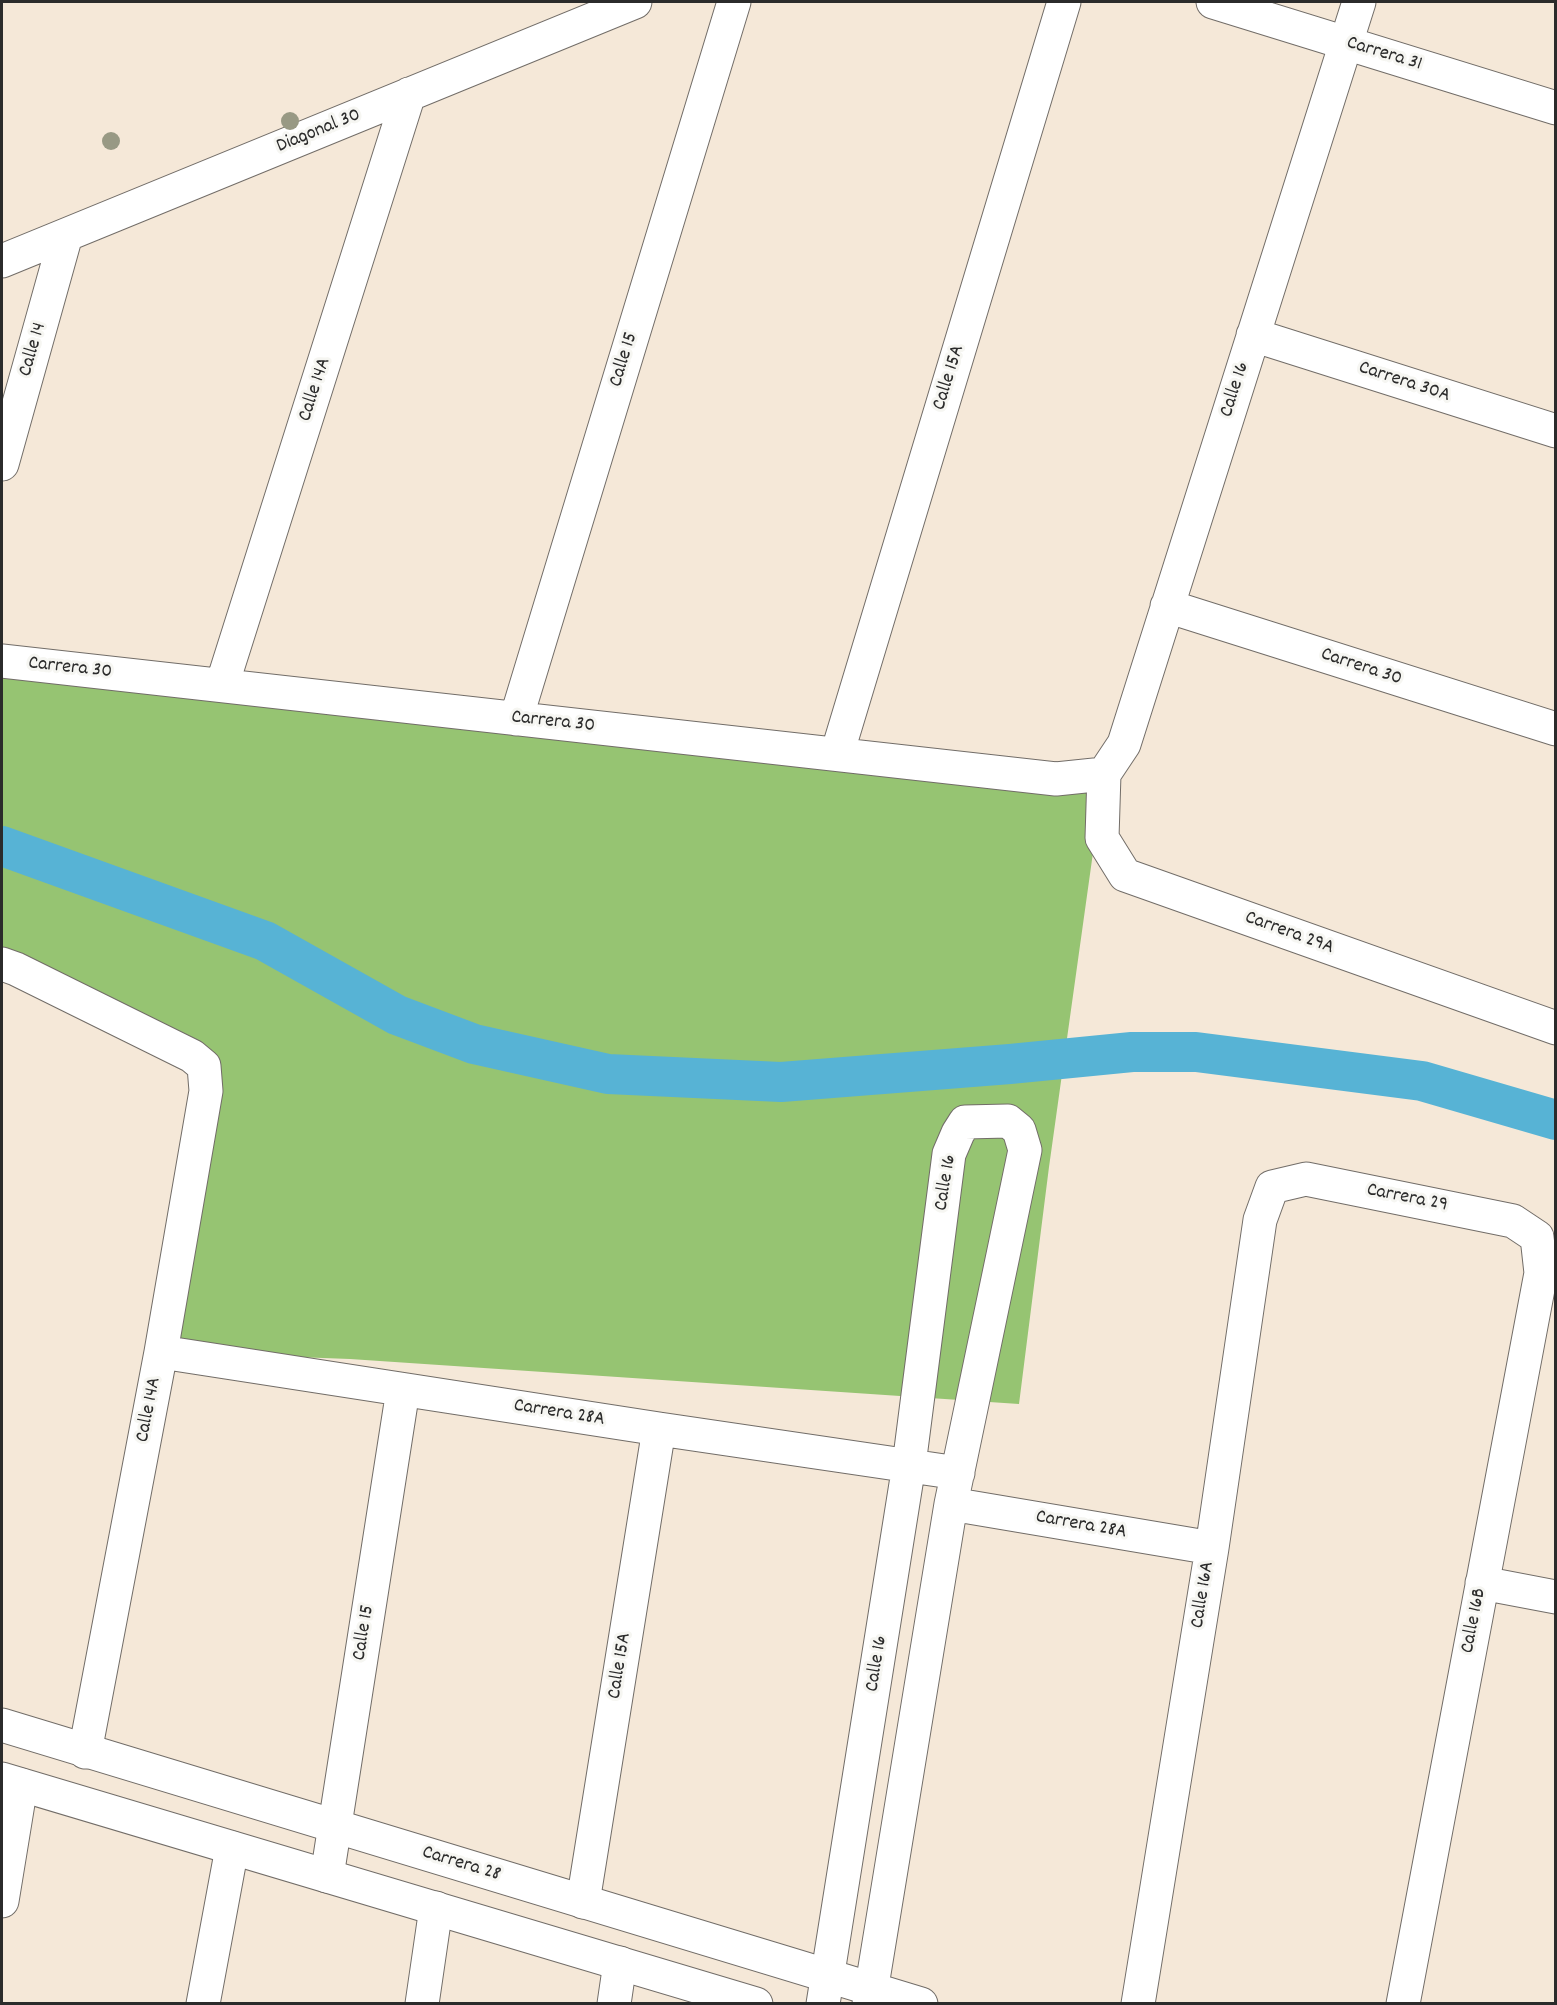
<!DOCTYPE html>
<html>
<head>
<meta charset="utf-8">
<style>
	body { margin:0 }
	#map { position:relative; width:1557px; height:2005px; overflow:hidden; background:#f5e8d8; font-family:Dekko,sans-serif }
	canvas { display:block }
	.frame { position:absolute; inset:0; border:3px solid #2b2b2b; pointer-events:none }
</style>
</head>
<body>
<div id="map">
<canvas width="1557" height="2005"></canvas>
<div class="frame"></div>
</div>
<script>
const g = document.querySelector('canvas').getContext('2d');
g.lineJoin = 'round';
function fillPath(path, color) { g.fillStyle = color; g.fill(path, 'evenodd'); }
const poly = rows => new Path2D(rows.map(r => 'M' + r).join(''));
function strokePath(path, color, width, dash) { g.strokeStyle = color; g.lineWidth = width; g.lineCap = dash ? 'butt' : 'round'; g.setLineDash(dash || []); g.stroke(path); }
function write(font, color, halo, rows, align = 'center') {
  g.font = font + ' Dekko,sans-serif'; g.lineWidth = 6; g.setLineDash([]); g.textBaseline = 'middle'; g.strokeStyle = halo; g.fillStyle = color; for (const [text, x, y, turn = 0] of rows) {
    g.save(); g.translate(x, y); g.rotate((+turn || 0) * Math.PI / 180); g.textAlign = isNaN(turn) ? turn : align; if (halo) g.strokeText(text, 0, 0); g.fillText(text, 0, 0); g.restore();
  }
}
const green = poly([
	[2,663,1104,774,1049,1167,1019,1404,350,1359,161,1352,203,1067,2,965]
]);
const canal = poly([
	[2,846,265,941,397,1015,474,1044,608,1074,781,1082,1010,1064,1132,1052,1196,1052,1422,1081,1556,1120]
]);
const minor = poly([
	[1213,2,1556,108],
	[2,261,635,2],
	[1253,335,1556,431],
	[2,464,66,235],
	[1167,606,1556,729],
	[2,661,1056,779,1104,774],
	[222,685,409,94],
	[516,719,734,2],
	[837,754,1064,2],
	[1104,774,1124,744,1359,2],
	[1104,774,1102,838,1125,875,1556,1028],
	[2,964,16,969,192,1056,204,1066,206,1091,161,1352,85,1752],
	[161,1352,659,1429,958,1473],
	[951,1504,1212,1548],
	[1482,1583,1556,1597],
	[327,1876,403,1390],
	[2,1901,21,1785],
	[583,1902,659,1429],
	[203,2004,232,1848],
	[422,2004,436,1908],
	[614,2004,620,1963],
	[823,2004,909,1465,949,1154,958,1133,965,1122,1008,1121,1019,1130,1025,1150,951,1504,869,2004],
	[1138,2004,1212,1548,1260,1220,1272,1187,1306,1179,1513,1221,1537,1237,1541,1273,1403,2004]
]);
const tertiary = poly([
	[2,1725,921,2004],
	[2,1779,756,2004]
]);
const trees = [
	[290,121],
	[111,141]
];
const streetNames = [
	["Carrera 31",1384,55,17],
	["Diagonal 30",319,132,-22],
	["Calle 14",34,350,-74],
	["Calle 15",625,360,-73],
	["Calle 15A",950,378,-73],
	["Carrera 30A",1404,383,18],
	["Calle 14A",316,390,-72],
	["Calle 16",1236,390,-72],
	["Carrera 30",1361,668,18],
	["Carrera 30",70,669,6],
	["Carrera 30",553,723,6],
	["Carrera 29A",1289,934,20],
	["Calle 16",947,1183,-81],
	["Carrera 29",1407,1199,11],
	["Calle 14A",150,1410,-79],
	["Carrera 28A",559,1414,9],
	["Carrera 28A",1081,1526,10],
	["Calle 16A",1204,1595,-81],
	["Calle 16B",1475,1621,-79],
	["Calle 15",365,1633,-81],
	["Calle 16",878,1664,-81],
	["Calle 15A",621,1666,-81],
	["Carrera 28",461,1865,17]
];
fillPath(green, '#96c472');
strokePath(canal, '#57b3d5', 40);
strokePath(minor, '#726d68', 35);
strokePath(tertiary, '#726d68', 35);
strokePath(minor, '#fff', 33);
strokePath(tertiary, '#fff', 33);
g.fillStyle = '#989984';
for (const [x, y] of trees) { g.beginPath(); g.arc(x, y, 9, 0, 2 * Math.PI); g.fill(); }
write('20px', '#2b2b2b', '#f6f6f2', streetNames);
</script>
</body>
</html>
